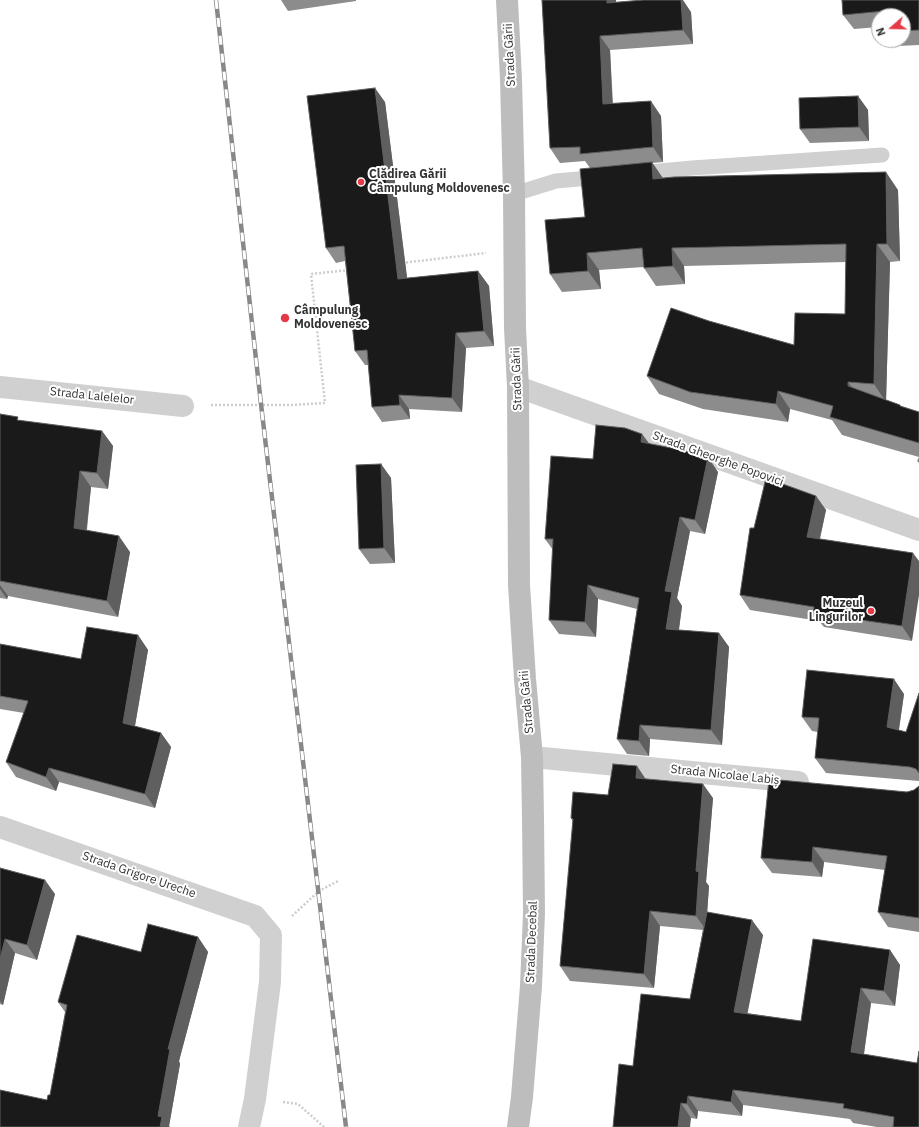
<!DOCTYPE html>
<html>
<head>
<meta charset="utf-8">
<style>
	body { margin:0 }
	#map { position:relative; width:919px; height:1127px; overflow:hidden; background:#fff; font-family:"IBM Plex Sans",sans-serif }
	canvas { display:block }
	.north { position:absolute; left:871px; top:8px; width:40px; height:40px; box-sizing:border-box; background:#fff; border:1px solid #adadad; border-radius:50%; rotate:250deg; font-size:11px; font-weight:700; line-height:16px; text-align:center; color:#333 }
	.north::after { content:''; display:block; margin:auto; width:14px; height:18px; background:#e63946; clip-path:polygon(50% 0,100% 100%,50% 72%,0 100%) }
</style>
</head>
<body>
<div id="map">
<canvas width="919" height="1127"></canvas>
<div class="north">N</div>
</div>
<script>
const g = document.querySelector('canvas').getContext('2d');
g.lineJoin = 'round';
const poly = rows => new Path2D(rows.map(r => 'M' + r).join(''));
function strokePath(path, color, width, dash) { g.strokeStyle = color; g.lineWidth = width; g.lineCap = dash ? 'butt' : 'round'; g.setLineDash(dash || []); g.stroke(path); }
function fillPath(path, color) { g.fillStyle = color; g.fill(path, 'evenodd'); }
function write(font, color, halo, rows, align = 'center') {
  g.font = font + ' "IBM Plex Sans",sans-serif'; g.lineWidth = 4; g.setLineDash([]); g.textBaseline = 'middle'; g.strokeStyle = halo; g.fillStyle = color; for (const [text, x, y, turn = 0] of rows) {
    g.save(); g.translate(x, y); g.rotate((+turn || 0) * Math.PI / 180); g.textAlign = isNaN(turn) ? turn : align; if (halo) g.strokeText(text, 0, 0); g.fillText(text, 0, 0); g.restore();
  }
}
const path = poly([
	[402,263,486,253],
	[211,405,292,405,325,403,311,274,349,270],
	[292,916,319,891,338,881],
	[283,1102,298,1104,324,1127]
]);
const lane = poly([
	[639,173,692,168,882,155],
	[514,194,556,181,601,177]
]);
const street = poly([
	[0,387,183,406],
	[518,387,919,530],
	[532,757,798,782],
	[0,827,255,916,271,935,270,982,255,1099,249,1127]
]);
const secondary = poly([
	[507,0,511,79,514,194,515,328,518,387,519,585,525,679,532,757,533,819,534,913,531,986,522,1097,518,1127]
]);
const rail = poly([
	[216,0,261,404,346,1127]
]);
const wall = poly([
	[281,0,356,0,356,1,288,11],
	[542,0,616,0,616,2,691,12,693,44,610,50,613,103,661,116,663,162,652,163,663,178,898,190,900,261,890,262,886,400,900,405,901,406,919,412,919,463,917,461,919,457,842,435,832,420,790,409,788,422,703,409,659,394,647,376,709,321,794,345,845,314,846,262,684,266,685,284,656,286,644,268,644,267,599,270,601,289,562,292,550,274,585,217,590,168,585,161,560,163,550,148],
	[919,0,919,45,897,46,893,40,903,40,903,16,879,16,879,27,854,29,843,15],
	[858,96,868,110,869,141,810,143,800,129],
	[385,102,407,278,478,271,489,286,494,346,466,348,462,412,409,409,410,419,382,422,372,407,368,365,365,365,355,351,345,261,336,263,326,248],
	[0,414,20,421,102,431,113,446,108,489,91,487,87,530,130,552,118,617,8,596,7,599,0,598],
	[642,434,649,443,718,472,705,534,690,531,677,598,682,606,679,630,719,633,729,647,722,745,650,739,649,756,627,754,617,739,637,609,598,599,596,637,559,634,549,620,553,550,545,539,593,459],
	[381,464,391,478,395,563,370,564,359,549],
	[816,496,826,510,820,539,913,553,912,641,824,627,819,621,750,610,740,595,754,528],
	[138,635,148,650,135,726,161,733,171,747,155,808,59,782,56,791,16,777,6,762,24,713,0,709,0,644,81,659],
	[919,693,919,781,826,773,815,758,818,732,812,731,802,717,904,694,899,730,906,732],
	[646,779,713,798,706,882,709,886,707,912,763,935,747,1013,801,1021,890,950,900,965,895,1006,871,1003,864,1054,919,1127,877,1127,853,1123,850,1119,743,1105,742,1116,698,1111,697,1119,691,1118,633,1066,690,999,703,930,660,926,654,988,570,981,560,966,573,822,571,818,608,795],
	[919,786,919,932,888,927,878,912,885,870,824,862,822,877,772,873,761,858,907,792,914,790],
	[0,868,55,894,37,960,15,953,3,1005,0,1004],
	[198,937,208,952,179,1061,180,1064,169,1126,47,1100,50,1095,65,1012,58,1002,141,952]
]);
const shadedWall = poly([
	[607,0,616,0,617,17,607,3],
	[681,0,683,0,691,12,693,44,683,30],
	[600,36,610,50,613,118,603,104],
	[375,88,385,102,409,293,398,279],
	[858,96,868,110,869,141,859,127],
	[651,101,661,116,663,162,653,147],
	[652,162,664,180,653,179],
	[886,172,898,190,900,261,887,244],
	[877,244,890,262,886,402,874,384],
	[672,248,684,266,685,284,673,266],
	[587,253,599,270,601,289,588,271],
	[478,271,489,286,494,346,484,331],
	[456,333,466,348,462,412,452,398],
	[848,382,861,400,848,386],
	[778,391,790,409,788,422,776,404],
	[399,395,409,409,410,419,400,405],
	[102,431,113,446,108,489,97,473],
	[642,434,652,448,641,442],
	[708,457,718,472,705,534,695,520],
	[381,464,391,478,395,563,384,548],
	[80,471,91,487,85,543,74,528],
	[816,496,826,510,817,551,807,537],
	[680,517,690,531,677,598,682,606,677,643,666,629,665,591],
	[119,536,130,552,118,617,107,601],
	[913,553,919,561,919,595,912,641,902,626],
	[0,585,8,596,7,599,0,589],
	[588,585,598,599,596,637,585,622],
	[719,633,729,647,722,745,711,730],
	[138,635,148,650,133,737,123,723],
	[894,679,904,694,897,742,887,727],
	[640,725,650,739,649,756,639,741],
	[161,733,171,747,155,808,145,794],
	[637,766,647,781,636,778],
	[49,768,59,782,56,791,46,777],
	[703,784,713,798,706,882,709,886,706,930,696,916,696,871],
	[813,847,824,862,822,877,812,862],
	[45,880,55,894,37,960,27,945],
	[650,911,660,926,654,988,644,974],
	[752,920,763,935,745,1026,734,1012],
	[198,937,208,952,179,1061,180,1064,169,1126,170,1127,160,1127,158,1116,168,1049],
	[5,939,15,953,3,1005,0,1001,0,959],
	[890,950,900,965,895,1006,884,991],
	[861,988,871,1003,862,1067,851,1052],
	[733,1090,743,1105,742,1116,731,1102],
	[688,1096,698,1111,697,1119,687,1104],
	[681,1103,691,1118,690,1127,678,1127]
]);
const building = poly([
	[542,0,607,0,607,3,643,0,681,0,683,30,600,36,603,104,651,101,653,147,580,154,580,147,550,148,542,0],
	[842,0,919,0,919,30,903,31,903,16,886,16,885,11,843,15,842,0],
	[375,88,398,279,478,271,484,331,456,333,452,398,399,395,400,405,372,407,367,350,355,351,344,246,326,248,307,96,375,88],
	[858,96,859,127,800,129,799,98,858,96],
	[652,162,653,179,674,177,886,172,887,244,877,244,874,384,848,382,848,386,900,405,900,406,919,412,919,443,830,417,833,406,778,391,776,404,690,392,647,376,671,308,709,321,794,345,795,313,845,314,846,244,672,248,673,266,644,268,642,248,587,253,588,271,550,274,545,220,585,217,580,169,652,162],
	[0,414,18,417,17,420,102,431,97,473,80,471,74,528,119,536,107,601,0,581,0,414],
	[596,425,625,428,642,434,641,442,697,453,708,457,695,520,680,517,665,591,672,592,666,629,719,633,711,730,640,725,639,741,617,739,639,598,588,585,585,622,549,620,553,539,545,539,551,456,593,459,596,425],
	[381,464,384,548,359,549,356,465,381,464],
	[766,478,816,496,807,537,913,553,902,626,813,613,814,607,740,595,750,528,754,528,766,478],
	[87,627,138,635,123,723,161,733,145,794,49,768,46,777,6,762,28,701,0,696,0,644,81,659,87,627],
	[807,670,894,679,887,727,906,732,919,693,919,773,916,769,910,767,815,758,819,718,802,717,807,670],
	[613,764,637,766,636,778,703,784,696,871,699,872,696,916,650,911,644,974,560,966,573,819,571,818,573,792,608,795,613,764],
	[769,779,907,792,914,790,919,786,919,918,878,912,887,856,813,847,812,862,761,858,769,779],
	[0,868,45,880,27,945,5,939,0,959,0,868],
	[707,912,752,920,734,1012,801,1021,813,939,890,950,884,991,861,988,851,1052,917,1063,919,1051,919,1127,893,1127,894,1117,843,1108,844,1104,733,1090,731,1102,688,1096,687,1104,681,1103,678,1127,613,1127,619,1064,633,1066,641,994,690,999,707,912],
	[148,924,198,937,168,1049,170,1049,158,1116,162,1117,160,1127,0,1127,0,1090,47,1100,48,1095,50,1095,67,1005,58,1002,77,935,141,952,148,924]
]);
const markers = [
	[361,182,4,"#e63946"],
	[285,318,5,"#e63946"],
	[871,611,4,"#e63946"]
];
const streetNames = [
	["Strada Gării",510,55,-93],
	["Strada Gării",517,379,-92],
	["Strada Lalelelor",92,396,6],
	["Strada Gheorghe Popovici",718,459,20],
	["Strada Gării",527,702,-95],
	["Strada Nicolae Labiș",725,775,6],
	["Strada Grigore Ureche",139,875,19],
	["Strada Decebal",532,942,-88]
];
const poiNames = [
	["Clădirea Gării",369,175],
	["Câmpulung Moldovenesc",369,189],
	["Câmpulung",294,311],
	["Moldovenesc",294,325],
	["Muzeul",863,604,"right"],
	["Lingurilor",863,618,"right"]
];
strokePath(path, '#cdcdcd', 2.5, [2, 2]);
strokePath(lane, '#d0d0d0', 15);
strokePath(street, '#d0d0d0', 22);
strokePath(secondary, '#bdbdbd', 22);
strokePath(rail, '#888', 4.5);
strokePath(rail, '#fff', 3, [9]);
fillPath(wall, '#8c8c8c');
fillPath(shadedWall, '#5f5f5f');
fillPath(building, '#1a1a1a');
strokePath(building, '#5f5f5f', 1);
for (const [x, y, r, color] of markers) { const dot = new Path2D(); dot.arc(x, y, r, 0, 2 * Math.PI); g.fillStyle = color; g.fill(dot); strokePath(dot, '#fff', 1.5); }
write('12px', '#333', '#fff', streetNames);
write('bold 12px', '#333', '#fff', poiNames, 'left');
</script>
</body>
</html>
